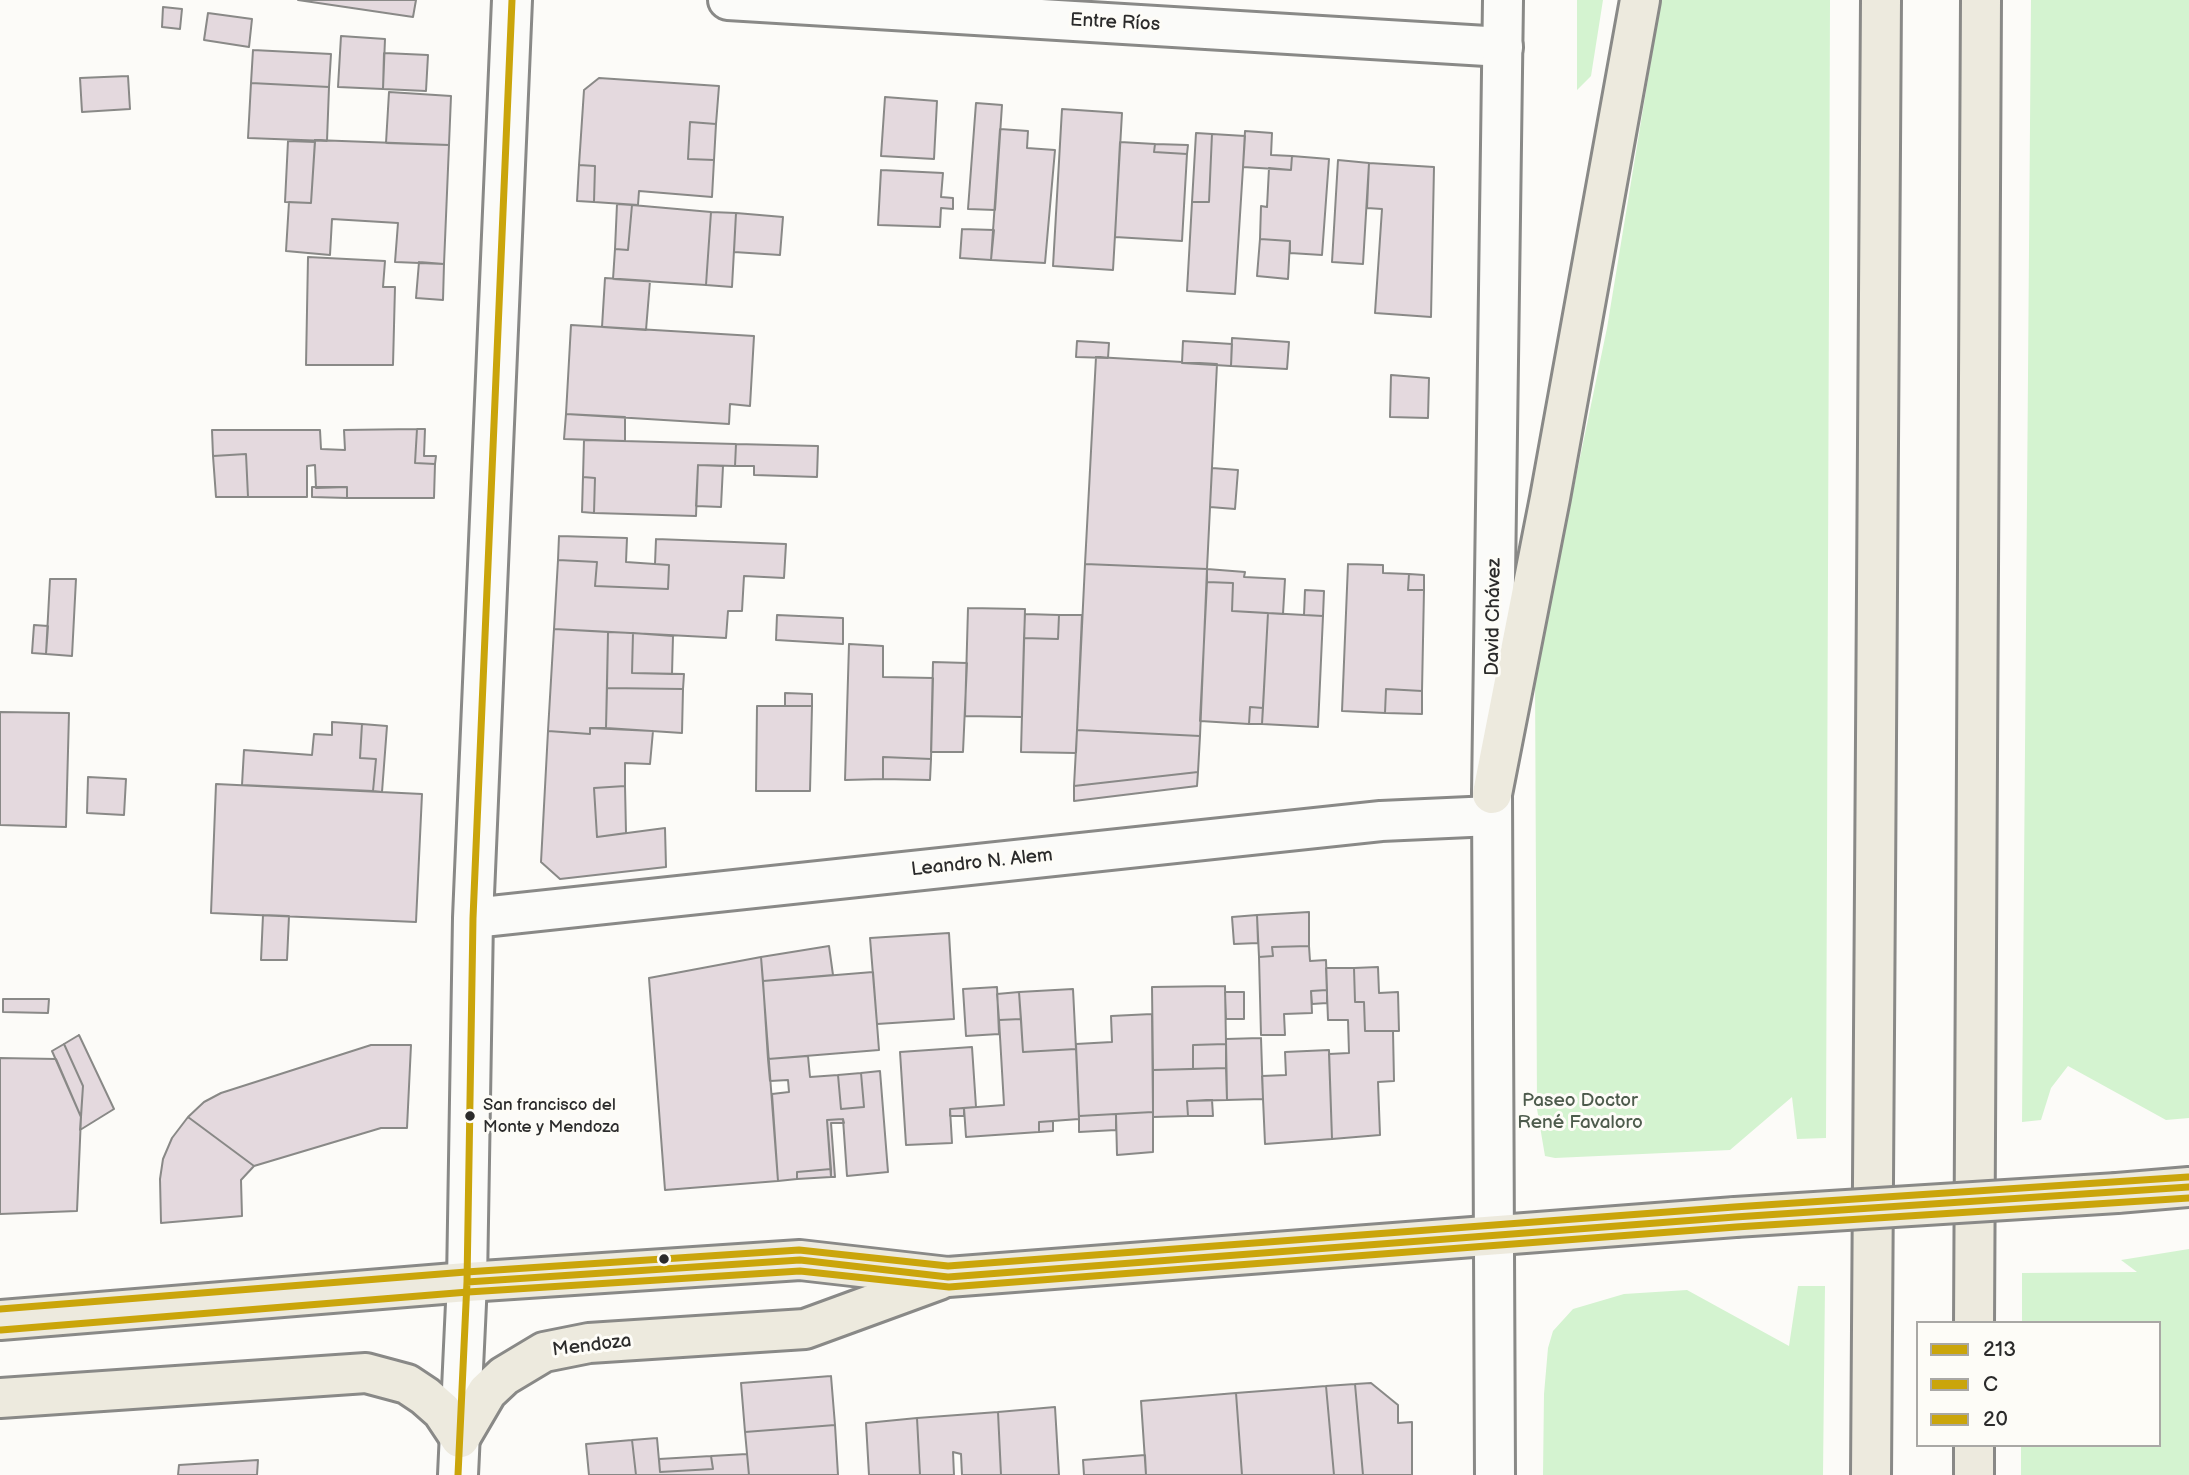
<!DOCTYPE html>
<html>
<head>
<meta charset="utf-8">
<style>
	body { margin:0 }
	#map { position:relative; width:2189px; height:1475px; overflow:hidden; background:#fcfbf8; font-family:"Balsamiq Sans",sans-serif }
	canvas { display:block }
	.legend { position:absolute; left:1916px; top:1321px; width:245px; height:126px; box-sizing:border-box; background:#fdfcf7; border:2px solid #a9a8a5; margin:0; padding:9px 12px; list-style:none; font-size:21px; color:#2b2b2b }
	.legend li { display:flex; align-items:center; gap:14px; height:35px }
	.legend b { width:35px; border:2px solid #a9a8a5 }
</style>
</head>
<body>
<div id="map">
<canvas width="2189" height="1475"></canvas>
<ul class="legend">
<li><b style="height:9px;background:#caa50b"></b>213</li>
<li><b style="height:9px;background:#caa50b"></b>C</li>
<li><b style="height:9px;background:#caa50b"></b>20</li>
</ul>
</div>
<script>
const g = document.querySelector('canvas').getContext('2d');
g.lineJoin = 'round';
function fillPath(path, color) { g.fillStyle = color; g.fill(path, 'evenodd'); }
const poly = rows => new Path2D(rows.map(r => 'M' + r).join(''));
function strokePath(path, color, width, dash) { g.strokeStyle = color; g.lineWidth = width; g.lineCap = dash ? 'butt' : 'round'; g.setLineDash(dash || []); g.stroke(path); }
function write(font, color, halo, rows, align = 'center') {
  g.font = font + ' "Balsamiq Sans",sans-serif'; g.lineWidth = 6; g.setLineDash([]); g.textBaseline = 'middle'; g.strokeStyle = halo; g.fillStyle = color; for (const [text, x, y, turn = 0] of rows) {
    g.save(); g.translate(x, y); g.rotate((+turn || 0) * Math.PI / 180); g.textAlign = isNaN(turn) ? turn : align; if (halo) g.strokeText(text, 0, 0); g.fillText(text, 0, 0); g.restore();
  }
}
const green = poly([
	[1577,0,1603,0,1591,76,1577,90],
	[1661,0,1830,0,1826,1138,1797,1139,1792,1097,1730,1150,1555,1158,1545,1156,1537,1109,1535,674,1607,328],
	[2031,0,2189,0,2189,1118,2166,1120,2068,1066,2051,1088,2041,1120,2022,1122],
	[2189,1249,2189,1475,2021,1475,2021,1445,2159,1445,2159,1323,2022,1323,2022,1273,2137,1272,2121,1260],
	[1798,1286,1825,1286,1823,1475,1543,1475,1544,1394,1548,1348,1553,1331,1573,1309,1624,1294,1687,1290,1789,1346]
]);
const building = poly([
	[298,0,416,0,413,17,298,0],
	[163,7,182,9,180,29,162,27,163,7],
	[208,13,252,19,249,47,204,40,208,13],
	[341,36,385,39,383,89,338,87,341,36],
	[253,50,331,54,329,87,251,83,253,50],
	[384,53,428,55,426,91,383,89,384,53],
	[128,76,130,109,82,112,80,78,128,76],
	[599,78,719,86,716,124,690,122,688,159,714,160,712,197,639,191,638,205,594,202,595,166,579,165,584,90,599,78],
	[251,83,329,87,327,141,248,138,251,83],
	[389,92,451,96,449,145,386,143,389,92],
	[885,97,937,101,934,159,881,156,885,97],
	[976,103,1002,105,995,210,968,209,976,103],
	[1062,109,1122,113,1113,270,1053,266,1062,109],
	[690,122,716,124,714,160,688,159,690,122],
	[1000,129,1028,131,1027,148,1055,150,1045,263,991,260,1000,129],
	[1245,131,1272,133,1271,155,1292,156,1291,170,1243,167,1245,131],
	[1196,133,1212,134,1209,202,1192,202,1196,133],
	[1212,134,1245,136,1235,294,1187,291,1192,202,1209,202,1212,134],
	[315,140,449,145,444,264,395,262,398,223,332,219,330,255,286,251,289,202,311,203,315,140],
	[288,141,315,142,311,203,285,202,288,141],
	[1120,142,1155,144,1154,152,1187,154,1182,241,1115,237,1120,142],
	[1155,144,1188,145,1187,154,1154,152,1155,144],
	[1292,156,1329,159,1322,255,1290,253,1290,241,1260,239,1261,206,1267,207,1269,168,1291,170,1292,156],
	[1338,160,1369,163,1363,264,1332,262,1338,160],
	[1369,163,1434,167,1431,317,1375,313,1382,209,1367,208,1369,163],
	[579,165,595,166,594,202,577,201,579,165],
	[881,170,943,173,941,197,953,198,953,209,941,208,940,227,878,225,881,170],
	[617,204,632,205,628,250,615,249,617,204],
	[632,205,711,212,706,285,613,279,615,249,628,250,632,205],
	[711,212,736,213,732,287,706,285,711,212],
	[736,213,783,217,780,255,734,252,736,213],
	[962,229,994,230,991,260,960,258,962,229],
	[1260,239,1290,241,1288,279,1257,276,1260,239],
	[308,257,385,261,383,287,395,287,393,365,306,365,308,257],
	[419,262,444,264,443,300,416,298,419,262],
	[605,278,650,281,646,330,602,327,605,278],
	[571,325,754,336,750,406,730,404,729,424,566,414,571,325],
	[1232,338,1289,342,1287,369,1231,366,1232,338],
	[1077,341,1109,343,1108,358,1076,357,1077,341],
	[1183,341,1232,344,1231,366,1182,363,1183,341],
	[1096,357,1217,364,1207,569,1085,564,1096,357],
	[1391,375,1429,378,1428,418,1390,417,1391,375],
	[566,414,625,417,625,441,564,439,566,414],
	[417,429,425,429,424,456,436,456,435,464,415,463,417,429],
	[417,429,415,463,435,464,434,498,347,498,347,487,316,488,315,465,307,466,307,497,248,497,246,454,213,456,212,430,320,430,321,449,345,450,344,430,417,429],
	[584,440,736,444,735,466,698,465,696,516,594,513,595,478,583,477,584,440],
	[736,444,818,446,817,477,754,475,754,466,735,466,736,444],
	[246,454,248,497,216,497,213,456,246,454],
	[698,465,723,466,721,507,696,506,698,465],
	[1212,468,1238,470,1235,509,1210,507,1212,468],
	[583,477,595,478,594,513,582,512,583,477],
	[312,487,347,487,347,498,312,497,312,487],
	[559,536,627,538,626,562,669,565,668,589,595,586,597,562,558,560,559,536],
	[656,539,786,544,784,578,744,576,742,611,728,611,726,638,554,629,558,560,597,562,595,586,668,589,669,565,655,564,656,539],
	[1085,564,1207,569,1200,736,1077,730,1085,564],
	[1348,564,1383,565,1383,573,1409,574,1408,590,1424,590,1422,691,1386,689,1385,713,1342,711,1348,564],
	[1207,569,1245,572,1244,577,1285,579,1283,614,1232,611,1233,583,1207,582,1207,569],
	[1409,574,1424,575,1424,590,1408,590,1409,574],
	[50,579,76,579,72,656,46,654,50,579],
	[1207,582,1233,583,1232,611,1268,613,1263,708,1250,707,1249,724,1200,721,1207,582],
	[1305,590,1324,591,1323,616,1304,615,1305,590],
	[968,608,1025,609,1022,717,965,716,968,608],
	[1268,613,1323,616,1318,727,1262,724,1268,613],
	[1025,614,1059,615,1058,639,1024,638,1025,614],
	[777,615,843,618,843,644,776,640,777,615],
	[1059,615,1082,615,1076,753,1021,752,1024,638,1058,639,1059,615],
	[34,625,48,626,46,654,32,653,34,625],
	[554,629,608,632,606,728,590,728,590,734,548,731,554,629],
	[608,632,633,633,632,673,684,674,683,689,607,688,608,632],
	[633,633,673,636,672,674,632,673,633,633],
	[849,644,883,646,883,677,933,678,931,759,883,757,883,779,845,780,849,644],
	[933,662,967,663,963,752,931,752,933,662],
	[607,688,683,689,682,733,606,728,607,688],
	[1386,689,1422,691,1422,714,1385,713,1386,689],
	[785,693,812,694,812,706,785,706,785,693],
	[757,706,812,706,810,791,756,791,757,706],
	[1250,707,1263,708,1262,724,1249,724,1250,707],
	[0,712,69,713,66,827,0,825,0,712],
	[332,722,362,724,360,758,376,759,373,791,242,785,244,750,312,755,314,734,332,735,332,722],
	[362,724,387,726,382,792,373,791,376,759,360,758,362,724],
	[590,728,653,731,650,764,625,763,625,786,594,788,597,837,665,828,666,867,560,879,541,862,548,731,590,734,590,728],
	[1077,730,1200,736,1198,772,1074,786,1077,730],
	[883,757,931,759,930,780,883,779,883,757],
	[1198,772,1197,786,1074,801,1074,786,1198,772],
	[88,777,126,779,124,815,87,813,88,777],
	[216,784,422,794,416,922,211,913,216,784],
	[625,786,626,833,597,837,594,788,625,786],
	[1309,912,1309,946,1272,947,1273,956,1259,957,1257,915,1309,912],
	[263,915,289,916,287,960,261,960,263,915],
	[1257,915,1258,943,1234,944,1232,917,1257,915],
	[949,933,954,1019,877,1024,870,938,949,933],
	[829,946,833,975,763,981,761,957,829,946],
	[1309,946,1310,961,1326,960,1327,990,1311,991,1312,1013,1284,1014,1285,1035,1261,1035,1259,957,1273,956,1272,947,1309,946],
	[761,957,778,1181,665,1190,649,978,761,957],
	[1378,967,1379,993,1398,992,1399,1031,1365,1031,1364,1002,1355,1002,1354,968,1378,967],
	[1326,968,1354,968,1355,1002,1364,1002,1365,1031,1393,1031,1394,1081,1378,1082,1380,1135,1332,1139,1329,1054,1349,1053,1348,1020,1328,1020,1326,968],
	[873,972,879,1050,768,1059,763,981,873,972],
	[1225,986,1226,1044,1193,1045,1193,1069,1153,1070,1152,987,1225,986],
	[997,987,999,1034,966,1036,963,989,997,987],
	[1073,989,1076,1049,1023,1052,1019,992,1073,989],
	[1327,990,1327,1003,1312,1004,1311,991,1327,990],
	[1019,992,1021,1019,999,1020,997,994,1019,992],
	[1225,992,1244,992,1244,1019,1226,1019,1225,992],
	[3,999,49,999,48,1013,3,1012,3,999],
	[1152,1014,1153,1112,1079,1116,1076,1044,1112,1042,1111,1016,1152,1014],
	[1021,1019,1023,1052,1076,1049,1079,1119,1039,1122,1039,1132,966,1137,964,1108,1004,1105,999,1020,1021,1019],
	[79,1035,114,1109,80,1130,83,1086,64,1044,79,1035],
	[1261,1038,1263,1099,1227,1100,1226,1039,1261,1038],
	[64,1044,83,1086,81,1117,52,1051,64,1044],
	[1226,1044,1226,1068,1193,1069,1193,1045,1226,1044],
	[371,1045,411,1045,407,1128,381,1128,254,1166,188,1117,204,1102,221,1093,371,1045],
	[972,1047,976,1107,950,1109,952,1143,906,1145,900,1052,972,1047],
	[1329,1050,1332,1139,1265,1144,1262,1076,1286,1075,1285,1052,1329,1050],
	[808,1056,810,1077,838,1075,841,1109,864,1107,861,1073,880,1071,888,1172,847,1176,843,1119,827,1120,831,1169,797,1172,797,1179,778,1181,772,1094,789,1092,788,1080,770,1081,768,1059,808,1056],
	[0,1058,56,1059,81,1117,77,1211,0,1214,0,1058],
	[1226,1068,1227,1100,1187,1101,1188,1116,1153,1117,1153,1070,1226,1068],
	[861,1073,864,1107,841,1109,838,1075,861,1073],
	[1212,1100,1213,1116,1188,1116,1187,1101,1212,1100],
	[964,1108,964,1116,950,1116,950,1109,964,1108],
	[1153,1112,1153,1152,1117,1155,1116,1114,1153,1112],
	[1116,1114,1116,1130,1079,1132,1079,1116,1116,1114],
	[188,1117,254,1166,241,1180,242,1216,161,1223,160,1179,163,1159,172,1138,188,1117],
	[843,1119,844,1123,831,1123,835,1177,831,1177,827,1120,843,1119],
	[1053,1121,1053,1131,1039,1132,1039,1122,1053,1121],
	[831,1169,831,1177,797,1179,797,1172,831,1169],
	[831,1376,835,1425,745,1432,741,1383,831,1376],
	[1371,1383,1398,1405,1398,1423,1412,1422,1412,1475,1363,1475,1355,1384,1371,1383],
	[1355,1384,1363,1475,1334,1475,1326,1386,1355,1384],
	[1326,1386,1334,1475,1242,1475,1236,1393,1326,1386],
	[1236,1393,1242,1475,1146,1475,1141,1401,1236,1393],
	[1055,1407,1059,1475,1001,1475,998,1412,1055,1407],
	[998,1412,1001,1475,962,1475,961,1454,953,1452,954,1475,920,1475,917,1418,998,1412],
	[917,1418,920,1475,869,1475,866,1423,917,1418],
	[835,1425,838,1475,749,1475,745,1432,835,1425],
	[657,1438,660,1472,713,1469,711,1456,747,1454,749,1475,636,1475,632,1440,657,1438],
	[632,1440,636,1475,589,1475,586,1444,632,1440],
	[1145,1455,1146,1475,1084,1475,1083,1460,1145,1455],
	[711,1456,713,1469,660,1472,659,1459,711,1456],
	[258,1460,257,1475,178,1475,179,1465,258,1460]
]);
const street = poly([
	[728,0,1503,47],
	[473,918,1381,821,1492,816],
	[467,1282,473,918,512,0]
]);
const secondary = poly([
	[458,1475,467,1282],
	[1495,1475,1492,794,1503,0]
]);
const primary = poly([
	[2117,1193,2189,1187],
	[0,1320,467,1282,800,1260,948,1277,1735,1217],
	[0,1398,366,1373,407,1384,425,1396,442,1411,460,1438],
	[460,1438,487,1392,504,1376,544,1352,589,1343,805,1329,939,1280]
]);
const highway = poly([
	[1492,794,1550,498,1640,0],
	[1974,1323,1981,0],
	[1871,1475,1881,0],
	[1974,1475,1974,1445]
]);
const primaryBridge = poly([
	[1735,1217,2117,1193]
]);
const bus1 = poly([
	[467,1282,800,1260,948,1277,1735,1217,2189,1187],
	[458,1475,467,1282,473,918,512,0]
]);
const bus2 = poly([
	[1,1330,468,1292,800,1271,949,1287,1736,1227,2189,1198]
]);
const bus3 = poly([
	[0,1309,466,1272,799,1250,948,1266,1734,1207,2188,1177]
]);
const markers = [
	[470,1116,6,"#2b2b2b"],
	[664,1259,6,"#2b2b2b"]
];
const busNames = [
	["San francisco del",483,1106],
	["Monte y Mendoza",483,1128]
];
const streetNames = [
	["Entre Ríos",1115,23,3],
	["David Chávez",1494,617,-89],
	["Leandro N. Alem",982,863,-6],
	["Mendoza",592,1346,-7]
];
const parkNames = [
	["Paseo Doctor",1580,1101],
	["René Favaloro",1580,1123]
];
fillPath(green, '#d4f3d0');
fillPath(building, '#e4d9de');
strokePath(building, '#898987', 2);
strokePath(street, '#898987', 44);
strokePath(secondary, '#898987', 44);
strokePath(primary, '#898987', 44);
strokePath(highway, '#898987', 44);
strokePath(street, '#fbfbf9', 38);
strokePath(secondary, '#fbfbf9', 38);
strokePath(primary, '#edeade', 38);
strokePath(highway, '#edeade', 38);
strokePath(primaryBridge, '#898987', 44, []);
strokePath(primaryBridge, '#edeade', 38);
strokePath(bus1, '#caa50b', 7);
strokePath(bus2, '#caa50b', 7);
strokePath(bus3, '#caa50b', 7);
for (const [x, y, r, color] of markers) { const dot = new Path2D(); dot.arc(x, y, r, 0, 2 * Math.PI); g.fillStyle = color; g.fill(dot); strokePath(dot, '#fdfcf7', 2.5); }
write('17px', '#2b2b2b', '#fdfcf7', busNames, 'left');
write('19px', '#2b2b2b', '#fdfcf7', streetNames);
write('19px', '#4d5b4c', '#fdfcf7', parkNames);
</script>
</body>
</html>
